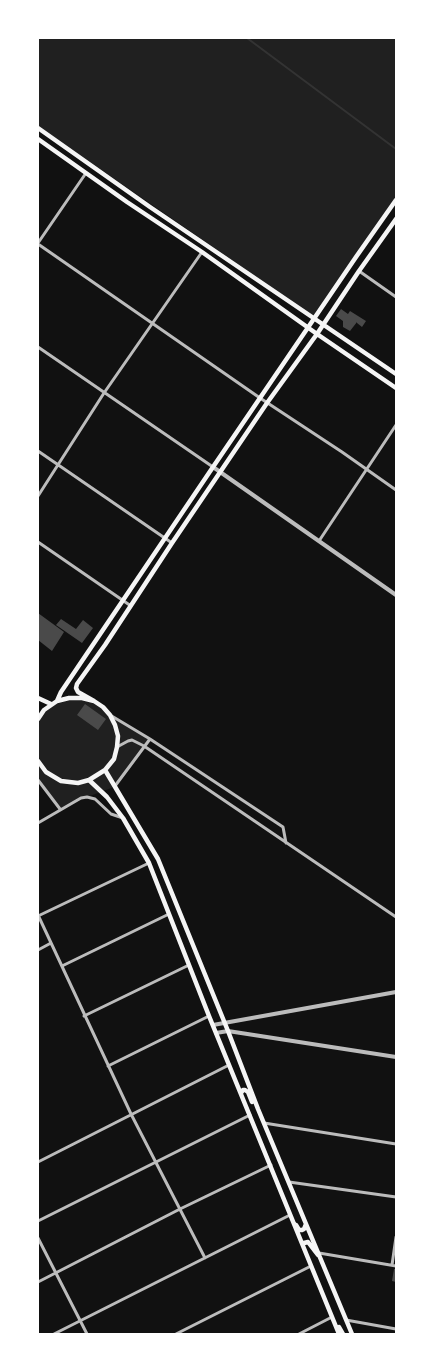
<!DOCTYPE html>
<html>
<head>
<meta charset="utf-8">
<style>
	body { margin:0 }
	#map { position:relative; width:434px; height:1372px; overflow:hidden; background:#111; font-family:Ubuntu,sans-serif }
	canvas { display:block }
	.frame { position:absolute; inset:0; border:39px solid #fff; pointer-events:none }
</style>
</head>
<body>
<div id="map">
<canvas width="434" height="1372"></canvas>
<div class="frame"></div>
</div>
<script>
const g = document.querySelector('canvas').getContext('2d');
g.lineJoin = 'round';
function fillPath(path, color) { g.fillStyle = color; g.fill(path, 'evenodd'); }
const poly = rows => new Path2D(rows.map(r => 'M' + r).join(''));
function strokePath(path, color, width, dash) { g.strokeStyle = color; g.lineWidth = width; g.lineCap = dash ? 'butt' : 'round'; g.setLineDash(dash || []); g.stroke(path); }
const green = poly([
	[38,38,396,38,396,200,313,316,38,126],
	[69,698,94,701,110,715,150,739,114,787,87,797,60,809,38,780,38,719,51,704]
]);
const stream = poly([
	[247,38,396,149]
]);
const building = poly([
	[341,309,348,314,350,311,366,321,362,327,357,323,357,322,350,331,343,327,343,321,336,316],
	[38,613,64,632,52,651,38,640],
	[61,619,76,629,83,620,93,628,82,643,56,625],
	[85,704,106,719,98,730,77,715],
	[394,1269,396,1269,396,1282,392,1281]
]);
const minor = poly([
	[38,243,86,173],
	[38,244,260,398,342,452,396,490],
	[359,271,396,297],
	[38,347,213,467],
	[38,451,172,543],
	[38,496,104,393,202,252],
	[319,541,396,425],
	[38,542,131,606],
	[110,715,150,739,283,827,286,843],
	[117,747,128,741,132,740,144,746,396,917],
	[38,780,60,809],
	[115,786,150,739],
	[38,823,81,798,87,797,95,799,111,814,123,818],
	[38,915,131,1114,205,1258],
	[38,916,149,863],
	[38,950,51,943],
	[62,966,169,914],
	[84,1016,189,965],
	[108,1066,209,1016],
	[264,1123,396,1144],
	[38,1162,229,1065],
	[289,1182,396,1197],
	[38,1221,250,1115],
	[38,1238,87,1334],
	[319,1253,396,1266],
	[392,1265,396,1237],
	[38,1282,180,1209,271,1165],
	[346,1320,396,1329],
	[54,1334,290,1215],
	[176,1334,311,1266],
	[299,1334,332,1317]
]);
const tertiary = poly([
	[213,467,396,595],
	[213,1025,396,992],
	[216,1033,228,1031,396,1057]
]);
const secondary = poly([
	[38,128,150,207,396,374],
	[38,139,86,173,127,202,202,252,317,334,396,388],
	[38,698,51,704],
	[57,701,61,692,213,467,356,257,396,200],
	[94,701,78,692,76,688,77,684,105,645,172,543,267,403,317,334,359,271,396,219],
	[38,719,44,710,57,701,69,698,82,698,94,701,103,707,110,715,115,725,118,736,117,747,114,759,105,770,89,780,78,783,61,781,46,772,38,761],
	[105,770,158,859,228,1031,258,1109,352,1334],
	[89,780,107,797,123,818,149,863,209,1016,339,1334],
	[241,1093,243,1090,245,1090,248,1092,252,1102],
	[296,1225,299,1230,302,1230,304,1229,306,1224],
	[303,1245,304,1243,308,1242,318,1255],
	[339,1327,343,1334]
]);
fillPath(green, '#202020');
strokePath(stream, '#333', 2);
fillPath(building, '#4a4a4a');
strokePath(minor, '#bcbcbc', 3);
strokePath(tertiary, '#bcbcbc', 4);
strokePath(secondary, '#f5f5f5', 4.5);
</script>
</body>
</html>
